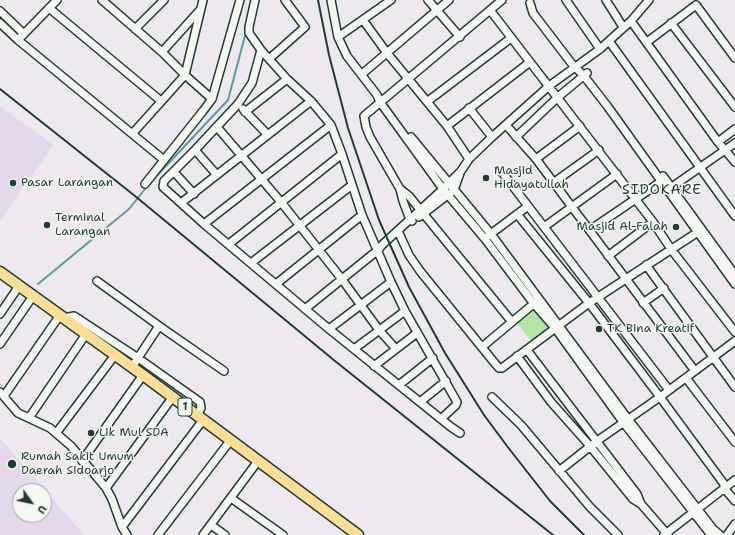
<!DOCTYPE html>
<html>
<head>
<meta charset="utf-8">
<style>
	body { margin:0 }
	#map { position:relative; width:735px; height:535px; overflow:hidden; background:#eee9ef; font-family:"Shantell Sans",sans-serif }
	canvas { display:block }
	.north { position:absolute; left:12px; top:483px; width:40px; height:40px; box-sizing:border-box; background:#f6f6f2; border:1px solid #a0aca6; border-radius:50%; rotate:123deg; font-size:11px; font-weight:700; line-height:16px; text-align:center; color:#1f3d34 }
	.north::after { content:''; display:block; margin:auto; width:14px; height:18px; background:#1f3d34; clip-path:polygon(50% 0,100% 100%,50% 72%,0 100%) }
</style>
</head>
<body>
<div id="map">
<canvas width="735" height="535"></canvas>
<div class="north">U</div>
</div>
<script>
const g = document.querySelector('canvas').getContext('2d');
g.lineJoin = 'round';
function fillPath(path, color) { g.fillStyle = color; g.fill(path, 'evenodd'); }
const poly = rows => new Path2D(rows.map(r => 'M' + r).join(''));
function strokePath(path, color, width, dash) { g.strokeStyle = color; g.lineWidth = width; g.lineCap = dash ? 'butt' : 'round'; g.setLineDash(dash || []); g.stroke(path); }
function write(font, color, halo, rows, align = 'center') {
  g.font = font + ' "Shantell Sans",sans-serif'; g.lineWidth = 3; g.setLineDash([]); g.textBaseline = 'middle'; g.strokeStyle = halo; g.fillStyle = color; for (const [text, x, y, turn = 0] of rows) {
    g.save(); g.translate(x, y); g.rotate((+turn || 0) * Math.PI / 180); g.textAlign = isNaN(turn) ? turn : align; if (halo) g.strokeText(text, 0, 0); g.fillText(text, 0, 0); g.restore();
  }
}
const built = poly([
	[0,106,53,145,0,221],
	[0,438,84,535,0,535],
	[20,491,44,491,44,515,20,515]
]);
const green = poly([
	[536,307,552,327,532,342,516,322]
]);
const stream = poly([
	[38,284,129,209,149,184,228,100,246,32]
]);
const minor = poly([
	[102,0,162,52,185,75,212,99],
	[255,0,249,27,249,33,261,50,252,83,238,104,195,150,164,181,163,187,204,224,329,329,451,427,460,433],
	[331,0,338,37,347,56,377,95,380,102,443,189,485,239,534,304,555,328,623,422,711,535],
	[428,0,460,37],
	[566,0,600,49],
	[606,0,623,27],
	[530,3,533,13,572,64,584,76,608,107,735,284],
	[49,8,161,101],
	[490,10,653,222,671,249,735,332],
	[0,11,24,34],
	[363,20,387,53,447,126,469,159],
	[631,21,718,142,735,129],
	[0,23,18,40,164,160],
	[671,23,735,107],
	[135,29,164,0],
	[338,37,391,0],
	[18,40,57,0],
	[609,41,735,216],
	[647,42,696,5,735,58],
	[261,50,287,79,311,101,331,125,342,154,362,215,391,282,405,311,457,402,456,405,441,419],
	[162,52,199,11],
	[269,59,305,27,285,0],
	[362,74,449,0],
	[428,101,511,38],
	[469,108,492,137],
	[243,109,268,135],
	[245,112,287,79],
	[506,125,536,159,695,371],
	[447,126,530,62],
	[217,127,281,202,341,278,379,330,396,349],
	[133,133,185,75,203,0],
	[411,137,491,234,628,419,713,529,720,535],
	[516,137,558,97,587,73],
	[718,142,725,150,735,143],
	[195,150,217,175],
	[536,159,580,126],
	[174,172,194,194],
	[502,172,528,206],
	[663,176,735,275],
	[553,183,599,150],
	[145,184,203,111,212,99,240,0],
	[400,189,409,196,512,322],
	[669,189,725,150,735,162],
	[181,203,311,101],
	[517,214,589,303,660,397,724,484,724,488,735,501],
	[419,217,454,190,460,173],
	[412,221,409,217,403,201,400,189,370,137,366,127,364,116,502,0],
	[204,224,331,125],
	[544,227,617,174],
	[590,230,665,179],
	[398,231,409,255,420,271,493,361,499,368,502,368,589,303,701,230],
	[488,236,528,206,669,390],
	[229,244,342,154],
	[608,256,653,222],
	[251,263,352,185],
	[646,265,735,387],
	[97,281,162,328,224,371],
	[276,284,362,215],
	[643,303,664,288],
	[305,309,378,250,382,245,443,189,461,171,469,159,492,137,549,86,600,49,631,21,649,0],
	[0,314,19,286],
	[64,318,74,316,138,358,200,402,201,408,197,416],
	[329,329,391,282],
	[0,344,33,296],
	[482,347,537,301],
	[354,349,405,311],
	[527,350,637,494,641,504],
	[517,356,551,402,590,446,633,499,641,504,668,535],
	[374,366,417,333],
	[132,367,159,326],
	[686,378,735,442],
	[399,385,433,358],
	[0,392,18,413,50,428,71,446,106,488,112,499,122,527,127,535],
	[4,396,60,315],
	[492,397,521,425,590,507,618,535],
	[420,402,446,381],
	[29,418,86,334],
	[57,432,115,355],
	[82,461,143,375],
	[559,471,597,441,660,397,735,341],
	[106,488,172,398],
	[231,498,283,535],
	[211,525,225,535],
	[122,527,203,420],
	[158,535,230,441],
	[203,535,258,461],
	[664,535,735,480],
	[727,535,735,524]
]);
const highway = poly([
	[0,272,143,375,358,535]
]);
const rail = poly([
	[318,0,329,55,348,128,379,220,409,287,445,353,484,415,507,446,550,501,584,535],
	[0,89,135,196,335,361,553,535]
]);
const markers = [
	[486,178,4,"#1f3d34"],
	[13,183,4,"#1f3d34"],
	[47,225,4,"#1f3d34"],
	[676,227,4,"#1f3d34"],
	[599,329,4,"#1f3d34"],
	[91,433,4,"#1f3d34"],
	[12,464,5,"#1f3d34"]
];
const shields = [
	[185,407,14]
];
const shieldNames = [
	["1",185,407]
];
const poiNames = [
	["Masjid",494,171],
	["Hidayatullah",494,185],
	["Pasar Larangan",21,183],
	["Terminal",55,218],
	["Larangan",55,232],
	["Masjid Al-Falah",668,227,"right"],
	["TK Bina Kreatif",607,329],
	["Lik Mul SDA",99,433],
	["Rumah Sakit Umum",21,457],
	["Daerah Sidoarjo",21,471]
];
const quarterNames = [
	["SIDOKARE",662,190]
];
fillPath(built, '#e4d9eb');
fillPath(green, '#b3e5a6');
strokePath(stream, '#5f99a1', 2);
strokePath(minor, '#1f3d34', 10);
strokePath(highway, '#1f3d34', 13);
strokePath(minor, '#f6f6f2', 7);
strokePath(highway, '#fedd96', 10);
strokePath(rail, '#1f3d34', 2);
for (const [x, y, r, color] of markers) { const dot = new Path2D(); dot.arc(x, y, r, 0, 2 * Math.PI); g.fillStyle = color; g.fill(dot); strokePath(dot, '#f6f6f2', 1.5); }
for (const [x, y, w] of shields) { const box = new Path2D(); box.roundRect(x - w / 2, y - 9, w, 18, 3); g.fillStyle = '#f6f6f2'; g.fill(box); strokePath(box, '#1f3d34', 1); }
write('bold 11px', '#1f3d34', null, shieldNames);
write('12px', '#1f3d34', '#f6f6f2', poiNames, 'left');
g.letterSpacing = '1px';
write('14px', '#1f3d34', '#f6f6f2', quarterNames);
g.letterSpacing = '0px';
</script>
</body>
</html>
